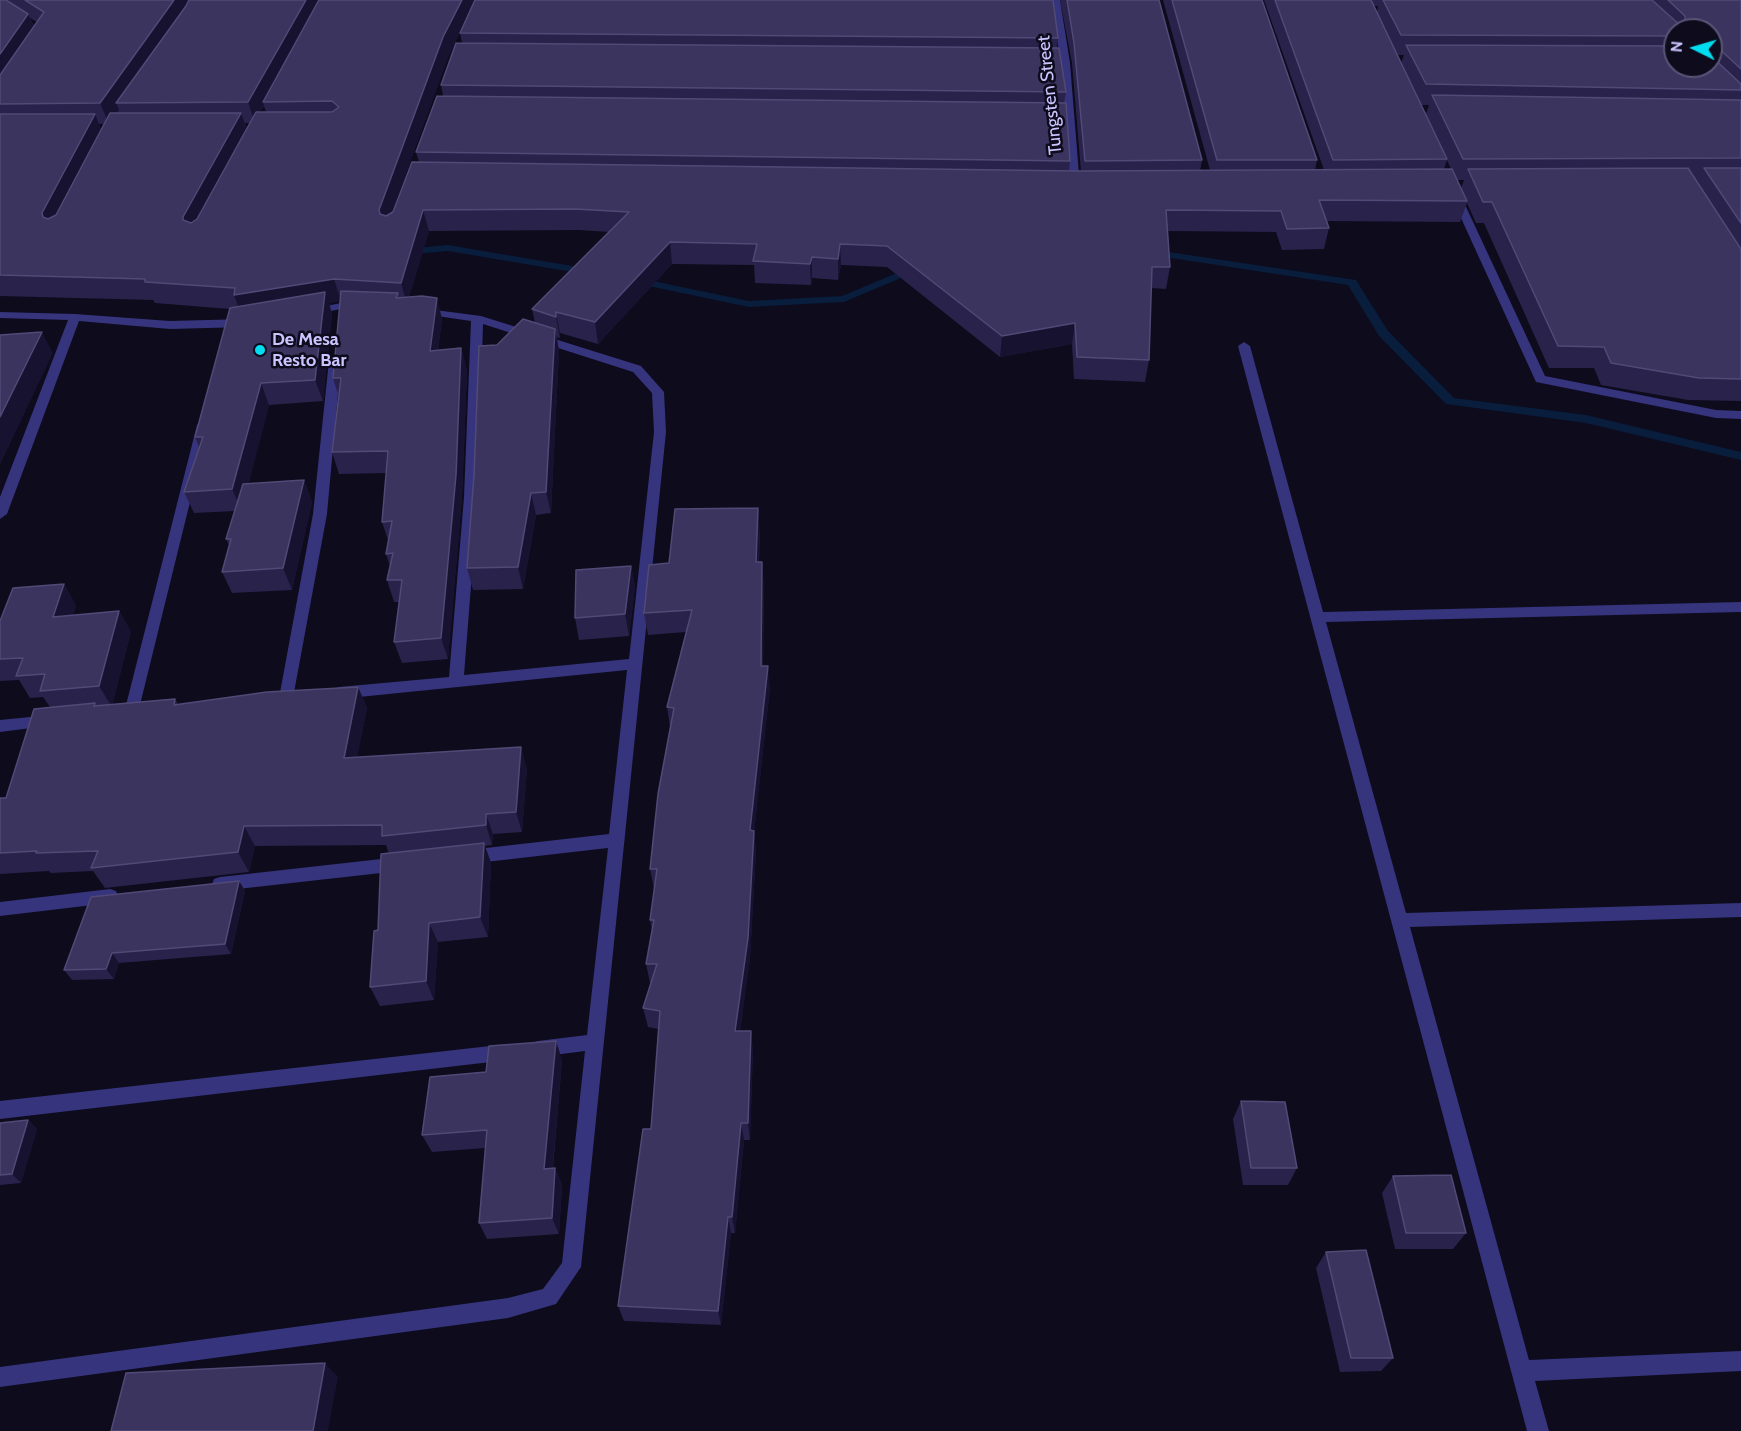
<!DOCTYPE html>
<html>
<head>
<meta charset="utf-8">
<style>
	body { margin:0 }
	#map { position:relative; width:1741px; height:1431px; overflow:hidden; background:#0d0b1c; font-family:Cabin,sans-serif }
	canvas { display:block }
	.north { position:absolute; left:1663px; top:18px; width:60px; height:60px; box-sizing:border-box; background:#0d0b1c; border:2px solid #595577; border-radius:50%; rotate:275deg; font-size:16px; font-weight:700; line-height:24px; text-align:center; color:#cbc5ff }
	.north::after { content:''; display:block; margin:auto; width:21px; height:27px; background:#00ddf0; clip-path:polygon(50% 0,100% 100%,50% 72%,0 100%) }
</style>
</head>
<body>
<div id="map">
<canvas width="1741" height="1431"></canvas>
<div class="north">N</div>
</div>
<script>
const g = document.querySelector('canvas').getContext('2d');
g.lineJoin = 'round';
const poly = rows => new Path2D(rows.map(r => 'M' + r).join(''));
function fillPath(path, color) { g.fillStyle = color; g.fill(path, 'evenodd'); }
function strokePath(path, color, width, dash) { g.strokeStyle = color; g.lineWidth = width; g.lineCap = dash ? 'butt' : 'round'; g.setLineDash(dash || []); g.stroke(path); }
function write(font, color, halo, rows, align = 'center') {
  g.font = font + ' Cabin,sans-serif'; g.lineWidth = 5; g.setLineDash([]); g.textBaseline = 'middle'; g.strokeStyle = halo; g.fillStyle = color; for (const [text, x, y, turn = 0] of rows) {
    g.save(); g.translate(x, y); g.rotate((+turn || 0) * Math.PI / 180); g.textAlign = isNaN(turn) ? turn : align; if (halo) g.strokeText(text, 0, 0); g.fillText(text, 0, 0); g.restore();
  }
}
const stream = poly([
	[448,245,590,269,596,272,590,275,448,251,403,255,397,252,403,249,448,245],
	[1149,249,1356,280,1388,331,1454,398,1586,415,1741,452,1741,460,1586,423,1446,404,1379,336,1348,285,1145,254,1143,252,1149,249],
	[916,265,922,268,920,270,844,302,749,307,634,283,628,280,634,277,749,301,842,296,916,265]
]);
const minor = poly([
	[1052,0,1060,0,1070,63,1080,187,1075,190,1070,187,1060,66,1040,66,1035,63,1040,60,1060,60,1052,0],
	[1455,191,1460,194,1545,376,1716,410,1741,411,1741,419,1716,418,1536,382,1450,194,1455,191],
	[341,303,361,304,367,307,361,310,341,309,310,315,304,312,306,310,341,303],
	[420,308,481,316,641,366,664,392,666,432,581,1267,556,1304,508,1318,0,1387,0,1367,508,1298,543,1289,562,1263,585,1051,538,1057,532,1055,529,1049,532,1043,538,1041,587,1035,608,848,468,864,462,862,460,857,462,852,468,850,609,834,627,670,339,699,334,697,332,693,334,689,339,687,449,677,464,497,471,321,416,313,414,311,420,308],
	[483,324,633,372,652,393,654,432,629,659,464,675,478,497,483,324],
	[0,312,75,314,170,321,245,319,251,323,245,327,170,329,79,321,7,514,0,519,0,497,68,320,0,318,0,312],
	[1244,342,1250,346,1323,612,1741,602,1741,612,1326,622,1406,913,1741,903,1741,917,1410,927,1529,1360,1741,1351,1741,1371,1535,1381,1549,1431,1527,1431,1238,346,1244,342],
	[335,356,341,360,327,514,293,698,291,702,286,704,281,702,279,698,313,514,329,360,335,356],
	[203,421,209,425,138,713,136,717,131,719,126,717,124,713,197,425,203,421],
	[50,715,55,717,58,721,55,725,0,732,0,720,50,715],
	[399,857,405,859,407,864,405,869,399,871,220,891,214,889,212,884,214,879,220,877,399,857],
	[110,889,116,891,118,896,116,901,110,903,0,916,0,902,110,889],
	[508,1044,514,1046,517,1052,514,1058,508,1060,0,1119,0,1101,508,1044]
]);
const wall = poly([
	[0,0,188,0,188,2,1058,38,1057,48,1066,92,1064,103,1070,161,1069,171,1081,171,1072,63,1060,0,1159,0,1202,160,1200,171,1210,170,1163,0,1262,0,1317,160,1315,170,1324,170,1264,0,1741,0,1741,401,1688,400,1601,385,1594,368,1549,368,1484,223,1476,223,1467,203,1460,222,1327,221,1329,228,1324,249,1282,250,1276,232,1168,231,1170,267,1166,289,1151,288,1149,360,1145,382,1074,379,1072,344,1000,357,887,267,841,265,838,280,812,278,811,285,755,283,754,265,672,264,598,344,560,333,560,338,557,337,559,351,551,513,536,515,523,589,473,590,467,568,497,345,535,323,532,309,609,232,579,230,429,231,409,297,442,319,438,350,461,348,467,370,462,497,448,659,402,663,394,642,399,602,394,602,387,580,390,566,386,554,388,540,382,522,386,473,339,474,332,452,339,397,333,378,340,301,329,303,332,314,323,401,269,405,248,484,304,480,312,502,292,590,232,593,222,572,229,545,226,539,235,511,194,513,184,492,199,447,195,437,230,309,155,303,153,300,0,296],
	[1374,6,1378,6,1377,12],
	[30,18,37,22,34,26],
	[463,26,460,33,462,43,441,85,443,96,416,152,419,162,393,212,392,212,448,57],
	[1711,30,1711,66,1675,66,1675,36],
	[1397,55,1404,55,1401,63],
	[1421,105,1429,105,1426,114],
	[264,106,266,112,260,112],
	[245,123,251,123,247,130],
	[99,124,104,124,101,130],
	[1447,160,1451,169,1444,169],
	[1457,180,1464,180,1461,188],
	[760,529,759,562,764,584,763,666,770,687,754,832,756,851,750,958,740,1031,753,1049,750,1140,744,1140,735,1233,731,1233,721,1325,624,1321,618,1306,651,1129,658,1029,648,1027,643,1008,651,983,650,983,646,964,652,931,650,920,654,889,650,869,670,727,667,707,686,632,648,635,644,613,669,563],
	[631,566,635,587,629,636,579,640,575,618],
	[64,584,76,606,73,615,119,611,131,632,112,705,175,699,178,704,358,687,367,708,357,757,527,768,522,832,493,834,492,845,485,846,491,863,488,937,438,942,434,1000,380,1006,370,987,389,854,386,845,255,846,249,872,105,888,93,871,51,873,49,871,0,874,0,798,6,798,50,707,43,697,30,698,19,680,0,681,0,621],
	[239,881,245,891,231,954,119,963,114,979,72,980,64,970],
	[562,1060,553,1168,555,1168,562,1185,559,1234,487,1239,479,1223,485,1148,432,1152,422,1135,486,1072],
	[1241,1101,1297,1168,1288,1185,1243,1185,1233,1119],
	[28,1120,37,1129,21,1183,0,1185,0,1123],
	[1393,1176,1466,1233,1453,1249,1395,1249,1382,1193],
	[1326,1252,1393,1358,1381,1371,1340,1372,1316,1268]
]);
const shadedWall = poly([
	[174,0,188,0,189,5,116,103,119,110,109,124,100,103],
	[306,0,322,0,263,102,264,105,255,123,248,102],
	[462,0,476,0,448,57,385,231,379,210,443,37],
	[28,14,37,34,0,88,0,54],
	[241,113,248,133,192,241,183,217],
	[95,114,103,134,52,234,43,217,42,213],
	[423,210,429,231,407,304,401,283],
	[670,242,672,264,598,344,595,322],
	[840,244,841,265,838,280,838,259],
	[812,257,812,278,811,285,810,264],
	[334,279,341,301,329,303,332,314,323,401,315,380,242,317,234,295],
	[437,298,442,319,435,372,430,351],
	[556,312,560,333,560,338,556,317],
	[1075,323,1072,344,1000,357,1002,336],
	[555,329,559,351,551,513,546,492],
	[42,332,53,353,0,465,0,417],
	[461,348,467,370,462,497,448,659,441,638],
	[261,383,269,405,242,511,232,489],
	[304,480,312,502,292,590,283,568],
	[531,493,536,515,523,589,518,567],
	[758,508,760,529,757,584,756,562],
	[762,562,764,584,762,687,761,666],
	[631,566,635,587,629,636,625,614],
	[64,584,76,606,66,638,53,617],
	[119,611,131,632,112,707,99,686],
	[768,666,770,687,754,832,756,851,750,958,738,1049,735,1031,750,830],
	[358,687,367,708,353,778,344,758],
	[521,747,527,768,522,832,516,812],
	[486,814,493,834,492,845,486,825],
	[244,826,255,846,249,872,238,852],
	[484,843,491,863,488,937,480,917],
	[239,881,245,891,231,954,225,944],
	[429,923,438,942,434,1000,426,981],
	[112,953,119,963,114,979,106,969],
	[751,1031,753,1049,750,1140,748,1123],
	[556,1041,562,1060,551,1186,544,1169],
	[28,1120,37,1129,21,1183,12,1174],
	[741,1123,744,1140,735,1233,732,1217],
	[555,1168,562,1185,559,1234,552,1218],
	[728,1217,731,1233,721,1325,718,1311],
	[325,1363,338,1377,328,1431,313,1431]
]);
const building = poly([
	[0,0,6,0,28,14,0,54,0,0],
	[25,0,174,0,100,103,0,104,0,75,44,12,25,0],
	[189,0,306,0,248,102,116,103,186,6,189,0],
	[319,0,462,0,443,37,379,210,380,214,386,216,393,212,412,162,1077,171,1452,169,1467,201,1319,200,1329,228,1287,229,1281,211,1166,210,1170,267,1152,267,1149,360,1077,357,1075,323,1002,336,887,246,840,244,838,259,812,257,810,264,753,261,757,244,670,242,595,322,556,312,556,317,532,309,629,212,575,209,423,210,401,283,334,279,234,295,235,288,145,282,145,279,0,275,0,114,95,114,42,213,43,217,48,219,56,215,110,113,241,113,183,217,183,220,191,223,197,219,256,112,332,112,339,107,332,101,263,102,319,0],
	[475,0,1053,0,1058,38,460,33,475,0],
	[1067,0,1159,0,1202,160,1085,161,1074,43,1067,0],
	[1172,0,1262,0,1317,160,1217,160,1172,0],
	[1275,0,1371,0,1447,159,1333,160,1275,0],
	[1383,0,1652,0,1682,27,1685,27,1685,16,1668,0,1741,0,1741,69,1714,44,1711,44,1711,30,1675,30,1675,36,1401,35,1383,0],
	[456,43,1059,48,1066,92,441,85,456,43],
	[1406,45,1675,46,1675,66,1711,66,1711,56,1741,84,1741,90,1426,84,1406,45],
	[1432,95,1741,100,1741,158,1463,159,1432,95],
	[437,96,1066,103,1070,161,416,152,437,96],
	[1688,168,1741,249,1741,379,1699,378,1611,363,1604,347,1558,346,1492,202,1483,202,1468,169,1688,168],
	[1704,168,1741,168,1741,223,1704,168],
	[341,291,398,293,396,298,422,296,437,298,430,351,461,348,456,475,441,638,394,642,402,580,387,580,393,553,386,554,392,521,382,522,388,451,332,452,341,378,333,378,341,291],
	[325,292,315,380,261,383,232,489,184,492,203,437,195,437,230,308,325,292],
	[523,319,555,329,546,492,531,493,518,567,467,568,474,475,479,346,497,345,523,319],
	[42,332,0,417,0,335,42,332],
	[304,480,283,568,222,572,231,539,226,539,243,484,304,480],
	[758,508,756,562,762,562,761,666,768,666,750,830,754,831,748,938,735,1031,751,1031,748,1123,741,1123,732,1217,728,1217,718,1311,618,1306,643,1129,651,1129,660,1011,643,1008,657,964,646,964,654,920,650,920,657,869,650,869,658,794,674,708,667,707,692,610,644,613,649,565,669,563,675,509,758,508],
	[631,566,625,614,575,618,576,570,631,566],
	[64,584,53,617,119,611,99,686,40,691,45,674,16,676,23,658,0,659,0,621,13,588,64,584],
	[358,687,344,758,521,747,516,812,486,814,486,825,382,836,382,825,244,826,238,852,91,868,98,851,36,853,37,851,0,853,0,798,6,798,34,709,95,703,94,706,175,699,174,705,267,692,358,687],
	[484,843,480,917,429,923,426,981,370,987,374,931,378,930,381,854,484,843],
	[239,881,225,944,112,953,106,969,64,970,91,897,239,881],
	[556,1041,544,1169,555,1168,552,1218,479,1223,487,1130,422,1135,430,1077,486,1072,489,1046,556,1041],
	[1241,1101,1285,1102,1297,1168,1251,1168,1241,1101],
	[28,1120,12,1174,0,1175,0,1123,28,1120],
	[1451,1175,1466,1233,1406,1233,1393,1176,1451,1175],
	[1366,1250,1393,1358,1351,1358,1326,1252,1366,1250],
	[325,1363,313,1431,111,1431,126,1373,325,1363]
]);
const markers = [
	[260,350,6,"#00ddf0"]
];
const farStreetnames = [
	["Tungsten Street",1050,95,-96]
];
const farPoinames = [
	["De Mesa",272,340],
	["Resto Bar",272,361]
];
fillPath(stream, '#091d3c');
fillPath(minor, '#35347c');
fillPath(wall, '#29224b');
fillPath(shadedWall, '#171230');
fillPath(building, '#3b345e');
strokePath(building, '#514a77', 1.5);
for (const [x, y, r, color] of markers) { const dot = new Path2D(); dot.arc(x, y, r, 0, 2 * Math.PI); g.fillStyle = color; g.fill(dot); strokePath(dot, '#0d0b1c', 2); }
write('18px', '#cbc5ff', '#0d0b1c', farStreetnames);
write('bold 18px', '#cbc5ff', '#0d0b1c', farPoinames, 'left');
</script>
</body>
</html>
